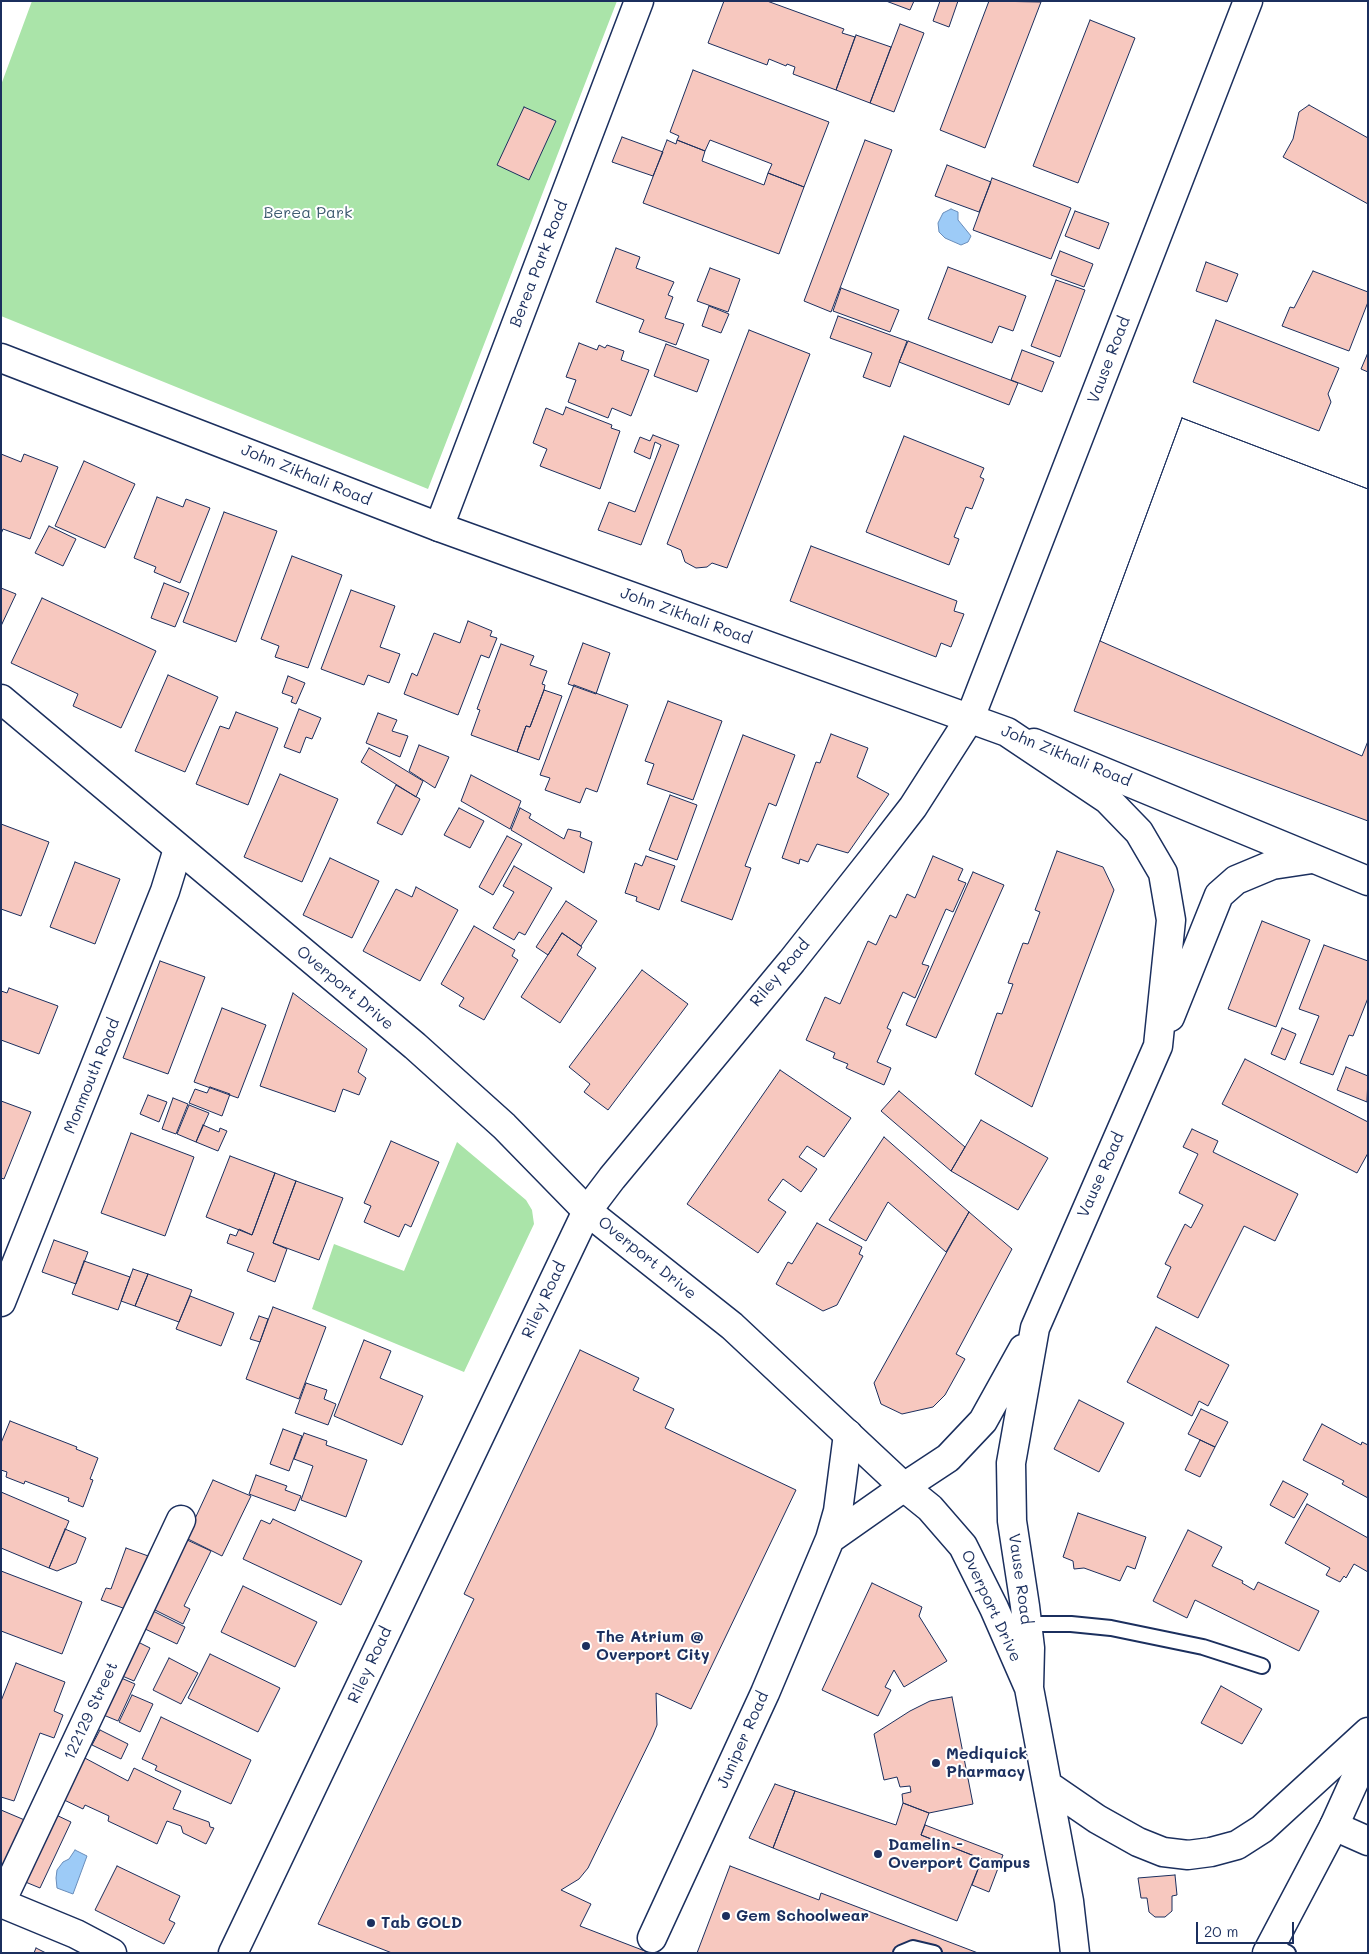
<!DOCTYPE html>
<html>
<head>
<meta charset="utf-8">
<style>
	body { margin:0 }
	#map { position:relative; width:1369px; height:1954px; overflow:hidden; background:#fff; font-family:Mali,sans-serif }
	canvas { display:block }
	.frame { position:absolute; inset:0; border:2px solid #1b2f5e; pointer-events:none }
	.scale { position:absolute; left:1196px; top:1922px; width:98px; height:22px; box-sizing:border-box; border:2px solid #1b2f5e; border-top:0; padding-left:6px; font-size:15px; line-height:18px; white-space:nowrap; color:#1b2f5e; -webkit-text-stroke:4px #fff; paint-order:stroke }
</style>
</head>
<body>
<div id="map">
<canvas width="1369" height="1954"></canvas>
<div class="frame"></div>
<div class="scale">20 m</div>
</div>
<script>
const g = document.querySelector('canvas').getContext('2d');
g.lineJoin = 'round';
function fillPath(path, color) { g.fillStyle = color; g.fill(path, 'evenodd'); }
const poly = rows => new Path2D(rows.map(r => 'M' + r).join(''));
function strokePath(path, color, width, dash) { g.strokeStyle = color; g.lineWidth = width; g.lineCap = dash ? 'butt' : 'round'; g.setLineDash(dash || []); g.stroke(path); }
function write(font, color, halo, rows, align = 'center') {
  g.font = font + ' Mali,sans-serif'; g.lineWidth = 4; g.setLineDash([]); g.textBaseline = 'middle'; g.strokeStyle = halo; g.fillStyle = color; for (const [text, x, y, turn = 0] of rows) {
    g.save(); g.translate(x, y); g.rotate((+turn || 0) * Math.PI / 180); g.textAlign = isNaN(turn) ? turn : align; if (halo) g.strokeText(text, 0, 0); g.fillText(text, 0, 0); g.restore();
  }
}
const green = poly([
	[32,1,617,1,428,489,1,316,1,85],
	[457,1142,526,1200,532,1210,534,1224,464,1372,312,1309,334,1244,404,1271]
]);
const water = poly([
	[951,209,958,212,958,220,971,236,968,242,961,245,945,238,939,232,938,223,943,213,951,209],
	[75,1850,87,1856,73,1894,57,1888,56,1878,57,1870,63,1862,69,1859,75,1850]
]);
const building = poly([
	[724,1,767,1,844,29,842,33,855,37,836,90,793,74,795,67,787,64,786,66,769,59,767,65,708,43,724,1],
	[886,1,914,1,910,10,886,1],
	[940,1,958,1,949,27,933,21,940,1],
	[989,1,1041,2,985,148,940,130,989,1],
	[1090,20,1135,38,1078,183,1033,166,1090,20],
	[900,24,924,33,894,112,870,103,900,24],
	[856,35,891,47,870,103,836,90,856,35],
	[693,70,829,122,804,187,768,173,772,164,710,140,705,151,677,140,679,136,670,132,693,70],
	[1309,105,1368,138,1368,204,1283,157,1293,139,1299,112,1309,105],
	[524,107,556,121,529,180,497,165,524,107],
	[622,137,663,152,653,176,612,162,622,137],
	[667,140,676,144,677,140,705,151,702,161,764,185,768,173,804,187,779,254,643,203,667,140],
	[865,140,892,150,831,312,804,301,865,140],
	[947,165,991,182,979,212,935,196,947,165],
	[992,178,1071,208,1051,259,973,230,992,178],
	[1075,211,1109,223,1099,249,1065,236,1075,211],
	[616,248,640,257,636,268,674,282,668,295,673,297,665,318,684,324,676,345,639,332,644,320,596,302,616,248],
	[1060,251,1093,264,1084,287,1051,275,1060,251],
	[1206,262,1238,274,1227,302,1196,291,1206,262],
	[948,267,1026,296,1013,331,999,326,992,343,928,319,948,267],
	[710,268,740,279,728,312,697,301,710,268],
	[1313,271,1368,292,1368,302,1349,351,1282,326,1290,307,1294,308,1313,271],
	[1056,280,1085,290,1060,357,1031,346,1056,280],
	[841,288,899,310,890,332,833,311,841,288],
	[709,306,729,314,721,333,702,326,709,306],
	[838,316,907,341,890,387,863,377,872,353,830,338,838,316],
	[1216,320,1339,368,1328,394,1331,402,1319,431,1193,382,1216,320],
	[749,330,810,354,727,568,712,563,707,567,696,568,685,562,681,550,667,544,749,330],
	[908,341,1018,383,1009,405,899,362,908,341],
	[579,343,597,350,599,345,605,348,607,345,624,351,621,360,649,370,631,416,612,408,608,418,568,402,576,380,566,377,579,343],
	[666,344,709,360,697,392,654,376,666,344],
	[1022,350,1054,362,1042,392,1011,380,1022,350],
	[1367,355,1368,356,1368,372,1361,369,1367,355],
	[566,407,612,425,611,428,620,431,600,489,540,466,547,449,533,443,546,408,563,415,566,407],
	[1182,418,1368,489,1368,821,1074,711,1182,418],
	[1182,418,1368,489,1368,741,1362,756,1100,641,1182,418],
	[653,435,679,445,641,545,598,530,609,502,635,512,661,445,655,442,650,459,634,452,640,437,650,441,653,435],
	[904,436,984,468,980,477,984,479,972,509,966,507,954,537,959,539,949,565,866,532,904,436],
	[1,454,21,462,24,454,58,467,30,539,3,529,1,534,1,454],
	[84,461,135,484,105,548,55,526,84,461],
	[157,497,183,507,186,499,210,508,180,583,154,572,156,567,134,558,157,497],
	[224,512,277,531,236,642,183,622,224,512],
	[49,526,76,539,63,566,35,553,49,526],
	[811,546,957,601,954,611,964,614,951,647,941,643,936,657,790,601,811,546],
	[292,556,342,575,308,668,275,657,279,646,261,639,292,556],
	[164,583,189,593,175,627,151,618,164,583],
	[1,588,16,594,1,626,1,588],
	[351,590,395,606,380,647,400,654,389,683,368,675,364,685,321,669,351,590],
	[42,598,156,651,121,728,73,706,78,694,11,663,42,598],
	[468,621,492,631,490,636,497,638,489,658,481,655,458,715,404,694,412,673,417,676,434,633,460,643,468,621],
	[583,643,610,653,596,694,568,684,583,643],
	[501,644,534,656,530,665,547,671,542,684,545,685,544,690,530,727,526,726,517,752,471,735,480,710,477,709,501,644],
	[168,675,218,697,185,772,135,751,168,675],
	[288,676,305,683,296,704,291,702,293,697,282,693,288,676],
	[574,685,628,705,597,792,586,788,580,803,545,790,550,778,540,775,574,685],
	[544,690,562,696,539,760,517,752,526,726,530,727,544,690],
	[668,701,722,721,693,800,647,784,654,764,645,761,668,701],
	[299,709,321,718,312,739,306,737,300,753,284,747,299,709],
	[236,712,278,728,248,805,196,784,220,726,229,729,236,712],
	[378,713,397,720,392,731,408,736,400,757,366,743,378,713],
	[831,734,868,748,857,777,889,794,848,853,817,844,808,862,800,859,799,864,782,858,816,762,820,763,831,734],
	[743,735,795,755,776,806,769,803,745,866,751,868,732,920,681,901,743,735],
	[419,745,449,757,435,788,409,771,419,745],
	[369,748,423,781,416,797,361,762,369,748],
	[280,774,338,799,302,882,244,857,280,774],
	[471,775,521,801,510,829,461,801,471,775],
	[396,785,420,799,402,835,377,823,396,785],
	[670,795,697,805,677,860,649,850,670,795],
	[459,808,484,821,470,848,444,835,459,808],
	[520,808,531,814,529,818,564,839,568,829,581,832,580,837,592,842,584,873,511,830,520,808],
	[1,824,49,842,21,916,1,909,1,824],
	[507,836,522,844,493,895,479,887,507,836],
	[1057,851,1103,867,1114,890,1032,1107,975,1074,997,1013,1002,1014,1013,984,1008,983,1023,943,1028,944,1040,912,1035,910,1057,851],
	[646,856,675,866,659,910,636,901,637,897,625,893,635,863,642,866,646,856],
	[933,856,963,869,958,880,966,883,953,912,946,909,922,964,929,966,915,998,903,992,887,1028,891,1030,877,1062,891,1068,884,1085,846,1068,848,1064,833,1058,835,1053,806,1040,825,997,840,1004,868,941,876,945,890,915,896,918,907,894,915,898,933,856],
	[330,858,379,881,352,938,303,915,330,858],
	[75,862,120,879,95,944,50,927,75,862],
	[514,866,552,888,525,935,519,932,514,940,493,928,514,892,503,886,514,866],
	[973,872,1004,885,936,1038,906,1025,973,872],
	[416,887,458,910,420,981,363,951,396,889,412,897,416,887],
	[566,901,597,921,581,946,562,933,548,955,536,947,566,901],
	[1262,921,1310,940,1276,1027,1228,1009,1262,921],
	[474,926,515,950,512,956,518,960,484,1020,459,1006,464,998,441,984,474,926],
	[562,933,582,947,577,955,596,968,560,1023,521,997,562,933],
	[1324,945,1368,961,1368,998,1353,1036,1349,1035,1333,1075,1300,1063,1319,1016,1299,1009,1324,945],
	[160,961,205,977,168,1074,123,1058,160,961],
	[642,970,688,1004,608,1110,584,1092,590,1084,569,1067,642,970],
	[9,988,58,1006,39,1054,1,1040,1,991,7,993,9,988],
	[293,993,367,1049,358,1072,366,1078,359,1095,343,1089,335,1112,260,1086,293,993],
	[222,1008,266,1025,238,1098,194,1082,222,1008],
	[1282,1028,1296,1034,1285,1060,1271,1054,1282,1028],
	[1245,1059,1368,1122,1368,1153,1357,1173,1222,1104,1245,1059],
	[1346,1067,1368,1076,1367,1102,1337,1090,1346,1067],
	[780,1070,851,1118,824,1157,807,1146,799,1157,817,1169,801,1192,783,1179,768,1200,786,1212,758,1253,687,1204,780,1070],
	[210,1087,230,1094,222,1116,189,1103,195,1089,207,1093,210,1087],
	[899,1091,965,1147,951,1171,881,1111,899,1091],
	[148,1095,167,1102,159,1122,140,1114,148,1095],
	[173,1098,188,1104,176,1134,162,1129,173,1098],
	[1,1101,31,1112,4,1179,1,1178,1,1101],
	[189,1105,209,1113,196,1142,177,1134,189,1105],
	[981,1120,1048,1158,1018,1210,951,1171,981,1120],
	[203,1125,219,1132,220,1128,227,1131,218,1151,196,1142,203,1125],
	[1192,1129,1218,1141,1213,1152,1298,1194,1275,1241,1244,1226,1198,1318,1157,1297,1171,1267,1165,1264,1185,1224,1191,1228,1203,1205,1179,1193,1198,1154,1183,1147,1192,1129],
	[131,1133,194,1157,165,1236,101,1213,131,1133],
	[884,1137,969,1212,946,1252,888,1202,866,1241,829,1220,884,1137],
	[391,1141,439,1162,411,1227,405,1224,399,1237,364,1222,371,1206,364,1203,391,1141],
	[230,1156,275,1173,252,1235,206,1217,230,1156],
	[275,1173,296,1181,273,1243,287,1249,275,1282,247,1271,254,1253,227,1243,230,1234,236,1236,239,1229,252,1235,275,1173],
	[296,1181,343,1198,319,1260,273,1243,296,1181],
	[969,1212,1012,1249,956,1354,965,1359,945,1395,933,1407,902,1414,881,1404,874,1383,969,1212],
	[817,1223,862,1247,859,1254,863,1256,837,1305,823,1311,776,1284,788,1262,792,1264,817,1223],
	[54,1240,88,1252,76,1284,42,1272,54,1240],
	[84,1261,130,1277,118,1310,72,1294,84,1261],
	[133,1269,148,1274,135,1306,121,1301,133,1269],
	[148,1274,192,1290,179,1322,135,1306,148,1274],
	[190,1296,234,1313,221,1346,176,1329,190,1296],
	[273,1307,326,1327,299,1399,246,1379,273,1307],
	[259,1316,268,1319,260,1342,250,1339,259,1316],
	[1156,1327,1229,1365,1208,1406,1199,1401,1192,1416,1127,1382,1156,1327],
	[364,1340,391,1351,380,1378,423,1396,402,1445,334,1416,364,1340],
	[580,1350,639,1378,633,1390,674,1409,665,1428,796,1490,691,1709,656,1693,657,1725,653,1735,588,1868,579,1879,561,1890,591,1904,580,1926,650,1953,392,1953,318,1924,474,1599,464,1594,580,1350],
	[306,1383,327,1390,324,1399,336,1404,328,1425,295,1413,306,1383],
	[1079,1400,1124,1423,1099,1472,1054,1449,1079,1400],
	[1201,1409,1228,1422,1215,1447,1188,1434,1201,1409],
	[10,1421,77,1447,76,1449,98,1458,90,1479,93,1480,83,1507,68,1501,69,1498,25,1481,24,1484,6,1477,7,1472,1,1470,1,1443,10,1421],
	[1322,1424,1361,1445,1362,1442,1368,1445,1368,1498,1342,1484,1344,1481,1303,1460,1322,1424],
	[283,1429,302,1436,289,1471,270,1464,283,1429],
	[304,1433,327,1441,326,1445,367,1460,346,1517,301,1500,313,1466,294,1459,304,1433],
	[1200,1440,1215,1447,1200,1477,1185,1470,1200,1440],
	[256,1475,287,1486,285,1490,301,1496,295,1511,249,1494,256,1475],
	[213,1480,251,1496,222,1556,186,1538,213,1480],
	[1283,1481,1308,1494,1294,1518,1270,1505,1283,1481],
	[1,1492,69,1521,49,1568,1,1548,1,1492],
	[1307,1504,1368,1538,1368,1572,1354,1564,1346,1578,1344,1576,1340,1582,1326,1575,1330,1568,1285,1543,1307,1504],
	[1078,1513,1146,1537,1135,1569,1127,1566,1120,1581,1084,1568,1074,1569,1073,1561,1063,1557,1078,1513],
	[273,1519,362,1561,341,1605,243,1559,261,1520,270,1524,273,1519],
	[65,1529,86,1538,76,1563,57,1571,49,1568,65,1529],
	[1188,1530,1222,1547,1212,1566,1243,1581,1242,1583,1254,1590,1258,1582,1319,1611,1299,1651,1195,1600,1187,1618,1153,1601,1188,1530],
	[185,1539,211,1551,184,1606,190,1609,183,1624,151,1608,185,1539],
	[126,1548,151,1557,131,1611,101,1600,106,1588,111,1589,126,1548],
	[1,1571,82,1602,62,1654,1,1631,1,1571],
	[872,1583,922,1607,919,1616,947,1661,904,1687,894,1670,885,1687,891,1690,878,1716,822,1690,872,1583],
	[243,1586,317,1622,295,1667,221,1632,243,1586],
	[151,1610,185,1627,177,1644,143,1628,151,1610],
	[136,1641,150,1648,134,1681,120,1675,136,1641],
	[210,1654,280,1688,258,1732,188,1698,210,1654],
	[169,1658,198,1673,181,1704,153,1690,169,1658],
	[16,1663,65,1682,54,1711,63,1715,54,1738,40,1733,14,1801,1,1797,1,1701,16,1663],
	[119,1677,135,1684,118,1721,101,1714,119,1677],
	[1221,1686,1262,1709,1242,1744,1201,1723,1221,1686],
	[132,1695,153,1704,140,1732,119,1722,132,1695],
	[952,1697,973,1804,929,1813,903,1803,902,1794,911,1792,910,1786,900,1787,897,1777,884,1780,874,1734,910,1711,930,1701,952,1697],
	[161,1717,251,1760,231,1804,155,1770,157,1766,142,1759,161,1717],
	[100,1730,128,1744,121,1759,92,1745,100,1730],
	[81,1756,128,1781,134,1768,181,1791,173,1809,209,1822,210,1827,214,1828,206,1844,183,1833,181,1826,167,1821,157,1844,108,1821,109,1816,85,1805,83,1809,60,1798,81,1756],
	[775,1784,795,1791,773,1848,749,1838,775,1784],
	[795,1791,896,1825,903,1803,929,1813,921,1835,982,1859,957,1921,773,1848,795,1791],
	[1,1810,27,1821,6,1870,1,1869,1,1810],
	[54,1814,71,1822,40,1888,23,1881,54,1814],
	[925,1825,1003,1855,989,1892,972,1885,982,1859,921,1835,925,1825],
	[117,1866,180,1896,169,1920,175,1923,164,1944,95,1910,117,1866],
	[730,1866,819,1900,821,1893,978,1953,697,1953,730,1866],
	[1175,1875,1177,1895,1172,1896,1172,1911,1165,1917,1155,1917,1149,1912,1147,1898,1141,1898,1138,1878,1175,1875],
	[36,1948,46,1953,34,1953,36,1948]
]);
const service = poly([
	[1027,1624,1071,1624,1111,1628,1203,1647,1262,1666],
	[1272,1945,1288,1953],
	[901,1953,913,1948,934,1953]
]);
const minor = poly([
	[439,527,639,1],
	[1034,743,1368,881],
	[1,1302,165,891,178,849],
	[830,1539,904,1487],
	[1334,1826,1368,1841],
	[1,1902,181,1520],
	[1,1903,76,1934,112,1953],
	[652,1938,765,1693,830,1539,838,1511,848,1434],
	[233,1953,587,1211,612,1178,792,961,875,856,913,807,970,718,1248,1]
]);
const tertiary = poly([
	[1267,1953,1334,1826,1368,1751]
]);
const secondary = poly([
	[1,358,439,527,1007,732,1107,799,1139,832,1163,873,1171,920,1158,1046,1035,1328,1011,1463,1012,1521,1025,1606,1030,1648,1029,1688],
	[1,699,415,1046,504,1126,587,1211,732,1326,904,1487,930,1508,963,1546,994,1608,1029,1688,1069,1901,1075,1953],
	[1170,1017,1219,895,1236,880,1272,865,1312,859],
	[904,1487,948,1458,983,1421,1023,1349],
	[1049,1786,1097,1819,1138,1842,1163,1852,1188,1855,1211,1852,1237,1845,1262,1829,1368,1732]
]);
const markers = [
	[586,1646,5,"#1b2f5e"],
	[936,1763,5,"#1b2f5e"],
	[878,1854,5,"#1b2f5e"],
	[726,1916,5,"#1b2f5e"],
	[371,1923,5,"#1b2f5e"]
];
const parkNames = [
	["Berea Park",308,213]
];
const streetNames = [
	["Berea Park Road",539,264,-69],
	["Vause Road",1109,360,-69],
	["John Zikhali Road",306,475,22],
	["John Zikhali Road",686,616,20],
	["John Zikhali Road",1066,756,22],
	["Riley Road",780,973,-50],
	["Overport Drive",345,988,40],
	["Monmouth Road",92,1076,-68],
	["Vause Road",1101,1175,-66],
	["Overport Drive",647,1258,39],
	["Riley Road",544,1300,-65],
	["Vause Road",1020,1579,82],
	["Overport Drive",991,1606,65],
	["Riley Road",370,1665,-65],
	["122129 Street",91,1711,-65],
	["Juniper Road",743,1740,-66]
];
const poiNames = [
	["The Atrium @",596,1637],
	["Overport City",596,1655],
	["Mediquick",946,1754],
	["Pharmacy",946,1772],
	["Damelin -",888,1845],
	["Overport Campus",888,1863],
	["Gem Schoolwear",736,1916],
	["Tab GOLD",381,1923]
];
fillPath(green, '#aae4a9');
fillPath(water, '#9dcbf7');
strokePath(water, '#698dba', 1);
fillPath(building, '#f7c8bf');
strokePath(building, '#1b2f5e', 1);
strokePath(service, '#1b2f5e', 18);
strokePath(minor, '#1b2f5e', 31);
strokePath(tertiary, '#1b2f5e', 31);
strokePath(secondary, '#1b2f5e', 31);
strokePath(service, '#fff', 14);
strokePath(minor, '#fff', 28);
strokePath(tertiary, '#fff', 28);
strokePath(secondary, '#fff', 28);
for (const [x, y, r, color] of markers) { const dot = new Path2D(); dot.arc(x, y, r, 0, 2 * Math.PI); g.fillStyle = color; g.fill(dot); strokePath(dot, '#fff', 2); }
write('16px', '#3f5c71', '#fff', parkNames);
write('16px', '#1b2f5e', '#fff', streetNames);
write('bold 16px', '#1b2f5e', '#fff', poiNames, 'left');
</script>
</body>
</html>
